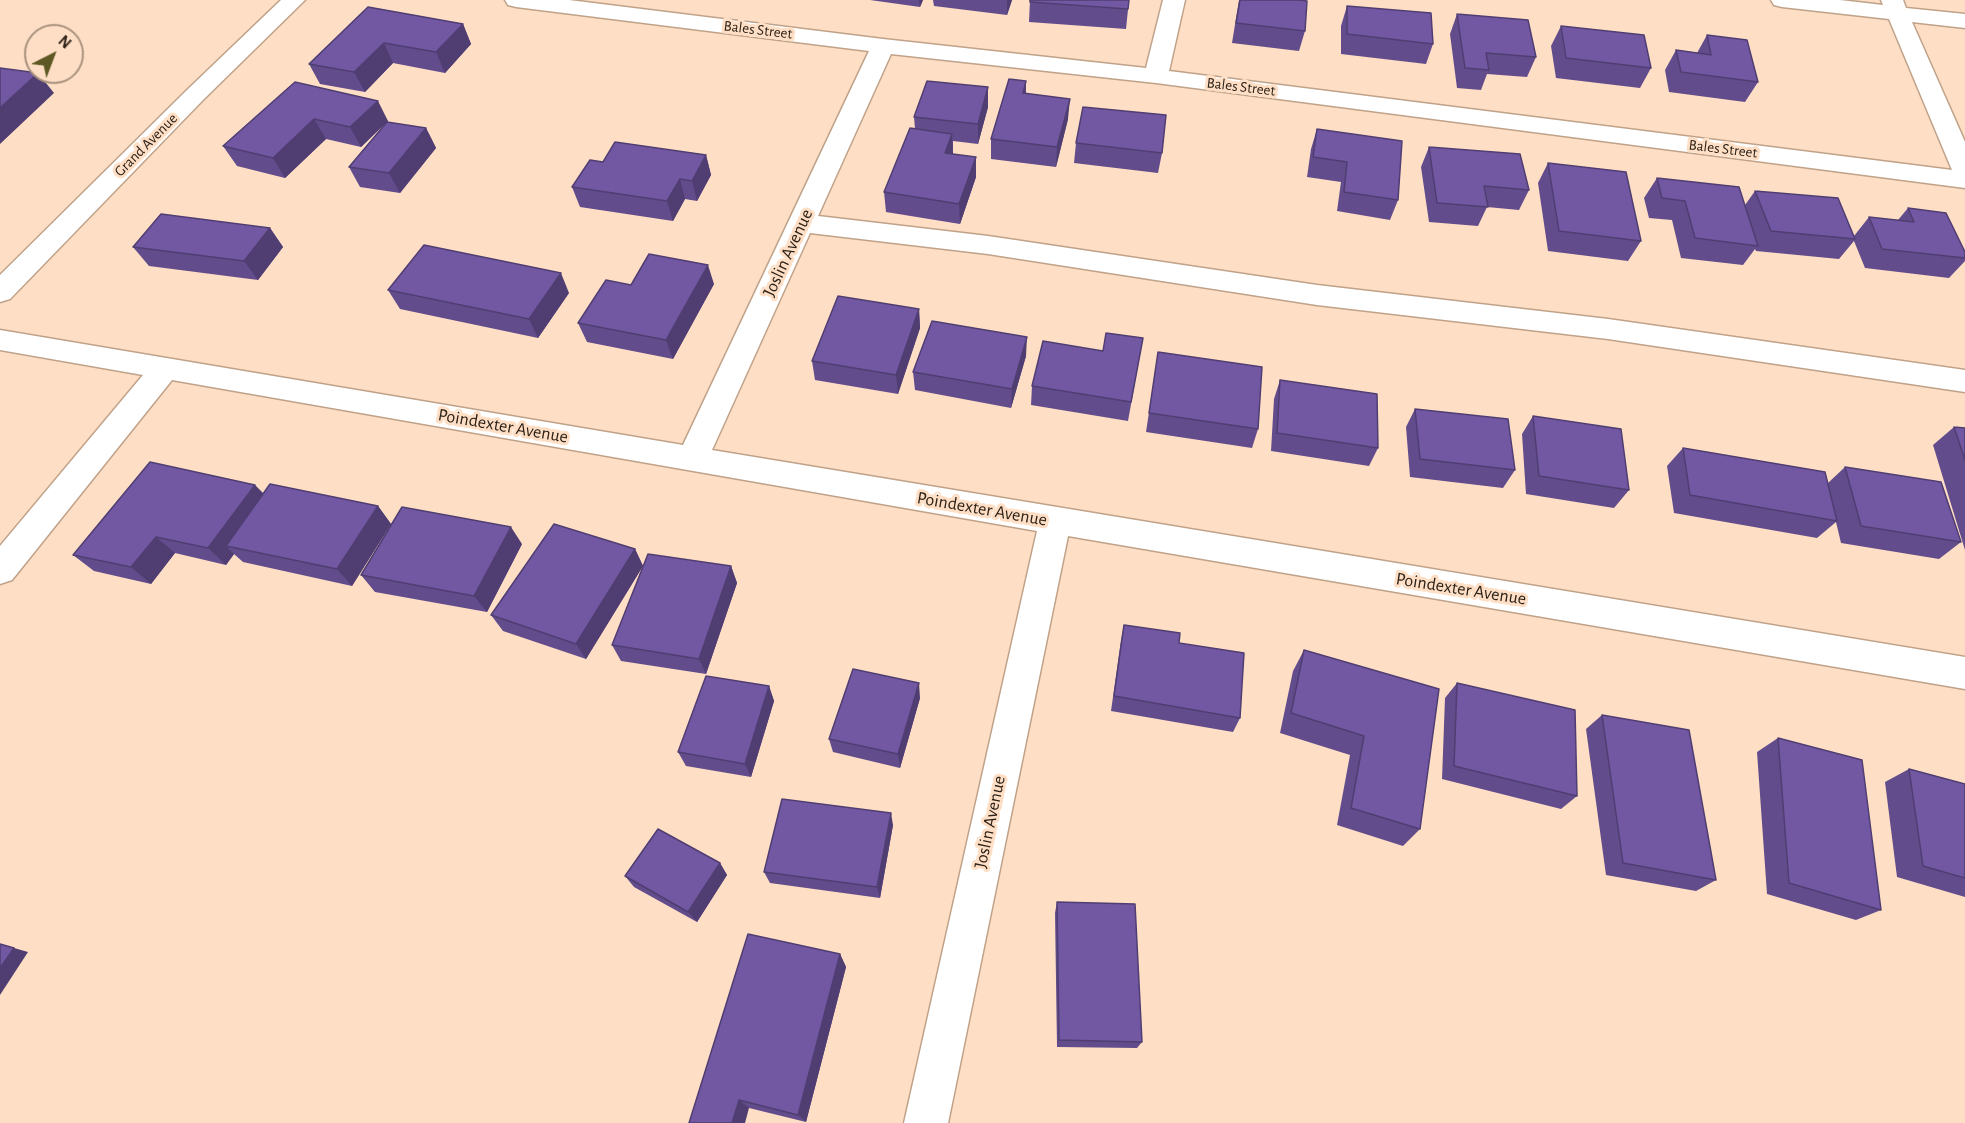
<!DOCTYPE html>
<html>
<head>
<meta charset="utf-8">
<style>
	body { margin:0 }
	#map { position:relative; width:1965px; height:1123px; overflow:hidden; background:#fedfc5; font-family:"Alegreya Sans",sans-serif }
	canvas { display:block }
	.north { position:absolute; left:24px; top:24px; width:60px; height:60px; box-sizing:border-box; background:#fedfc5; border:2px solid #aa937f; border-radius:50%; rotate:42deg; font-size:16px; font-weight:700; line-height:24px; text-align:center; color:#2c2117 }
	.north::after { content:''; display:block; margin:auto; width:21px; height:27px; background:#5e5825; clip-path:polygon(50% 0,100% 100%,50% 72%,0 100%) }
</style>
</head>
<body>
<div id="map">
<canvas width="1965" height="1123"></canvas>
<div class="north">N</div>
</div>
<script>
const g = document.querySelector('canvas').getContext('2d');
g.lineJoin = 'round';
const poly = rows => new Path2D(rows.map(r => 'M' + r).join(''));
function strokePath(path, color, width, dash) { g.strokeStyle = color; g.lineWidth = width; g.lineCap = dash ? 'butt' : 'round'; g.setLineDash(dash || []); g.stroke(path); }
function fillPath(path, color) { g.fillStyle = color; g.fill(path, 'evenodd'); }
function write(font, color, halo, rows, align = 'center') {
  g.font = font + ' "Alegreya Sans",sans-serif'; g.lineWidth = 6; g.setLineDash([]); g.textBaseline = 'middle'; g.strokeStyle = halo; g.fillStyle = color; for (const [text, x, y, turn = 0] of rows) {
    g.save(); g.translate(x, y); g.rotate((+turn || 0) * Math.PI / 180); g.textAlign = isNaN(turn) ? turn : align; if (halo) g.strokeText(text, 0, 0); g.fillText(text, 0, 0); g.restore();
  }
}
const minor = poly([
	[281,0,305,0,203,100,10,299,0,302,0,275,187,90,281,0],
	[505,0,569,0,883,39,1146,68,1163,0,1185,0,1169,71,1952,170,1889,19,1782,7,1774,5,1771,0,1840,0,1883,5,1881,0,1903,0,1906,8,1965,14,1965,28,1912,22,1965,142,1965,188,1156,83,891,54,818,216,988,236,1317,285,1608,319,1965,370,1965,392,1608,339,1317,305,988,254,810,233,712,450,1965,657,1965,689,1068,536,948,1123,904,1123,1037,531,172,380,12,580,0,584,0,546,143,375,0,350,0,330,683,445,869,51,516,7,508,5,505,0]
]);
const wall = poly([
	[870,0,923,0,920,7],
	[933,0,1012,0,1007,15,934,6],
	[1030,0,1129,0,1126,29,1029,22],
	[1239,0,1305,31,1299,51,1232,43],
	[1347,6,1433,44,1426,64,1341,54,1341,26],
	[368,7,463,24,471,44,445,73,393,63,365,92,320,84,309,64],
	[1457,14,1536,57,1527,77,1487,74,1481,90,1457,88,1450,34],
	[1561,26,1651,68,1640,88,1556,78,1551,46],
	[1707,35,1758,82,1745,102,1669,92,1665,70,1676,50,1697,53],
	[1026,81,1026,94,1068,119,1056,167,991,159,991,139],
	[295,82,388,121,361,147,326,139,285,178,237,166,223,146],
	[988,87,988,107,978,144,953,141,953,154,976,177,960,224,886,212,884,192,915,129,914,117],
	[426,128,436,148,400,193,360,187,349,167],
	[1317,129,1398,200,1390,220,1337,211,1341,182,1307,177,1311,149],
	[1076,143,1162,153,1158,173,1074,163],
	[1429,147,1529,190,1519,210,1487,207,1478,226,1429,222,1421,167],
	[706,155,711,175,697,201,685,199,673,221,580,207,572,187,603,162],
	[1548,163,1641,241,1628,261,1548,251,1538,183],
	[1657,178,1745,205,1755,191,1854,236,1869,217,1898,220,1908,208,1965,252,1965,261,1949,278,1865,268,1854,241,1839,259,1756,251,1755,249,1743,265,1681,258,1672,220,1649,218,1644,198],
	[270,228,283,247,258,280,149,266,133,247],
	[714,284,673,359,587,342,578,323,631,285],
	[388,290,569,293,538,338,400,309],
	[919,309,920,328,898,394,815,380,812,361],
	[1143,338,1128,421,1031,405,1032,386,1103,351],
	[1158,352,1258,429,1252,448,1146,432],
	[1026,356,1011,408,915,390,913,372],
	[1280,380,1378,448,1369,466,1271,451,1274,399],
	[1415,409,1515,470,1503,488,1410,477,1406,427],
	[1533,416,1629,490,1614,508,1526,494,1522,434],
	[1954,427,1965,428,1965,550,1933,445],
	[1683,448,1828,483,1845,467,1961,542,1939,559,1841,543,1836,522,1817,538,1674,513,1667,466],
	[263,494,378,506,391,524,352,586,243,562,234,554,226,565,175,553,151,584,94,571,73,555],
	[522,544,487,612,375,592,361,575],
	[635,549,643,566,586,659,503,631,491,615],
	[731,566,737,583,706,674,621,661,612,645],
	[1124,625,1240,718,1233,732,1111,711,1121,640],
	[1304,650,1439,689,1420,829,1403,846,1337,825,1350,755,1280,733,1293,671],
	[1457,683,1577,796,1561,809,1442,779,1445,698],
	[769,686,774,701,751,777,686,766,678,752],
	[920,698,900,768,833,752,829,739],
	[1602,715,1716,880,1696,891,1606,875,1586,729],
	[1778,738,1881,910,1856,920,1767,894,1757,752],
	[1909,769,1965,784,1965,897,1897,877,1885,782],
	[893,825,880,898,770,883,764,872],
	[720,863,727,875,697,922,634,887,625,876],
	[1057,902,1142,1042,1137,1048,1057,1047,1055,913],
	[840,954,846,967,806,1122,749,1108,689,1123]
]);
const shadedWall = poly([
	[919,0,923,0,920,7],
	[1007,0,1012,0,1007,15],
	[463,24,471,44,445,73,436,52],
	[384,43,393,63,365,92,354,72],
	[38,73,54,93,0,144,0,108],
	[1026,81,1025,101,1023,93],
	[988,87,988,107,978,144,978,124],
	[1070,99,1068,119,1056,167,1057,147],
	[378,101,388,121,361,147,350,127],
	[314,119,326,139,285,178,273,158],
	[426,128,436,148,400,193,389,173],
	[952,134,953,154,945,153],
	[706,155,711,175,697,201,692,181],
	[976,157,976,177,960,224,959,204],
	[680,179,685,199,673,221,667,201],
	[270,228,283,247,258,280,244,261],
	[708,265,714,284,673,359,666,340],
	[561,273,569,293,538,338,529,319],
	[919,309,920,328,898,394,896,375],
	[1027,337,1026,356,1011,408,1012,389],
	[255,485,272,502,226,546,234,554,226,565,208,548],
	[378,506,391,524,352,586,337,569],
	[511,527,522,544,487,612,474,596],
	[156,537,175,553,151,584,131,567],
	[635,549,643,566,586,659,576,644],
	[731,566,737,583,706,674,699,659],
	[919,683,920,698,900,768,898,754],
	[769,686,774,701,751,777,745,764],
	[891,813,893,825,880,898,877,887],
	[720,863,727,875,697,922,688,912],
	[14,948,28,952,0,995,0,968],
	[840,954,846,967,806,1122,798,1115],
	[739,1100,749,1108,745,1123,732,1123]
]);
const building = poly([
	[1030,0,1129,0,1128,9,1030,2,1030,0],
	[1240,0,1299,0,1307,1,1305,31,1236,23,1240,0],
	[1347,6,1431,13,1433,44,1347,34,1347,6],
	[368,7,463,24,436,52,384,43,354,72,309,64,368,7],
	[1457,14,1528,20,1536,57,1486,53,1489,70,1465,68,1457,14],
	[1561,26,1644,35,1651,68,1566,58,1561,26],
	[1707,35,1747,40,1758,82,1681,72,1676,50,1711,55,1707,35],
	[0,68,38,73,0,108,0,68],
	[1009,79,1026,81,1023,93,1070,99,1057,147,991,139,1009,79],
	[927,81,988,87,978,124,914,117,927,81],
	[295,82,378,101,350,127,314,119,273,158,223,146,295,82],
	[1083,107,1166,115,1162,153,1076,143,1083,107],
	[387,122,426,128,389,173,349,167,387,122],
	[910,128,952,134,945,153,976,157,959,204,884,192,910,128],
	[1317,129,1402,141,1398,200,1344,192,1347,162,1313,157,1317,129],
	[615,142,706,155,692,181,680,179,667,201,572,187,590,160,603,162,615,142],
	[1429,147,1520,154,1529,190,1484,186,1488,207,1437,203,1429,147],
	[1548,163,1626,172,1641,241,1559,231,1548,163],
	[1657,178,1739,187,1758,246,1695,238,1685,201,1662,198,1657,178],
	[1755,191,1838,198,1855,239,1771,231,1755,191],
	[1908,208,1946,213,1965,252,1965,258,1882,249,1869,217,1914,222,1908,208],
	[161,214,270,228,244,261,133,247,161,214],
	[424,245,561,273,529,319,388,290,424,245],
	[649,254,708,265,666,340,578,323,606,280,631,285,649,254],
	[838,296,919,309,896,375,812,361,838,296],
	[932,321,1027,337,1012,389,913,372,932,321],
	[1106,333,1143,338,1131,402,1032,386,1043,341,1103,351,1106,333],
	[1158,352,1262,367,1258,429,1149,413,1158,352],
	[1280,380,1377,394,1378,448,1277,433,1280,380],
	[1415,409,1508,419,1515,470,1420,459,1415,409],
	[1533,416,1621,429,1629,490,1539,476,1533,416],
	[1954,427,1965,428,1965,460,1954,427],
	[1683,448,1825,472,1837,521,1690,495,1683,448],
	[150,462,255,485,208,548,156,537,131,567,73,555,150,462],
	[1845,467,1941,482,1961,542,1861,526,1845,467],
	[270,484,378,506,337,569,226,546,270,484],
	[402,507,511,527,474,596,361,575,402,507],
	[554,524,635,549,576,644,491,615,554,524],
	[648,554,731,566,699,659,612,645,648,554],
	[1124,625,1180,633,1179,643,1244,653,1240,718,1114,696,1124,625],
	[1304,650,1439,689,1420,829,1351,808,1364,736,1291,713,1304,650],
	[853,669,919,683,898,754,829,739,853,669],
	[706,676,769,686,745,764,678,752,706,676],
	[1457,683,1575,710,1577,796,1454,766,1457,683],
	[1602,715,1689,730,1716,880,1623,863,1602,715],
	[1778,738,1862,760,1881,910,1789,883,1778,738],
	[1909,769,1965,784,1965,878,1923,866,1909,769],
	[782,799,891,813,877,887,764,872,782,799],
	[658,829,720,863,688,912,625,876,658,829],
	[1057,902,1135,904,1142,1042,1059,1040,1057,902],
	[748,934,840,954,798,1115,739,1100,732,1123,689,1123,748,934],
	[0,944,14,948,0,968,0,944]
]);
const farStreetnames = [
	["Bales Street",758,30,7],
	["Bales Street",1241,87,7],
	["Grand Avenue",146,145,-45],
	["Bales Street",1723,149,7]
];
const streetNames = [
	["Joslin Avenue",788,253,-65],
	["Poindexter Avenue",503,426,10],
	["Poindexter Avenue",982,509,10],
	["Poindexter Avenue",1461,589,9],
	["Joslin Avenue",990,822,-78]
];
strokePath(minor, '#bfa289', 3);
fillPath(minor, '#fff');
fillPath(wall, '#624c8c');
fillPath(shadedWall, '#503e72');
fillPath(building, '#7258a3');
strokePath(building, '#503e72', 1.5);
write('15px', '#2c2117', '#fedfc5', farStreetnames);
write('18px', '#2c2117', '#fedfc5', streetNames);
</script>
</body>
</html>
